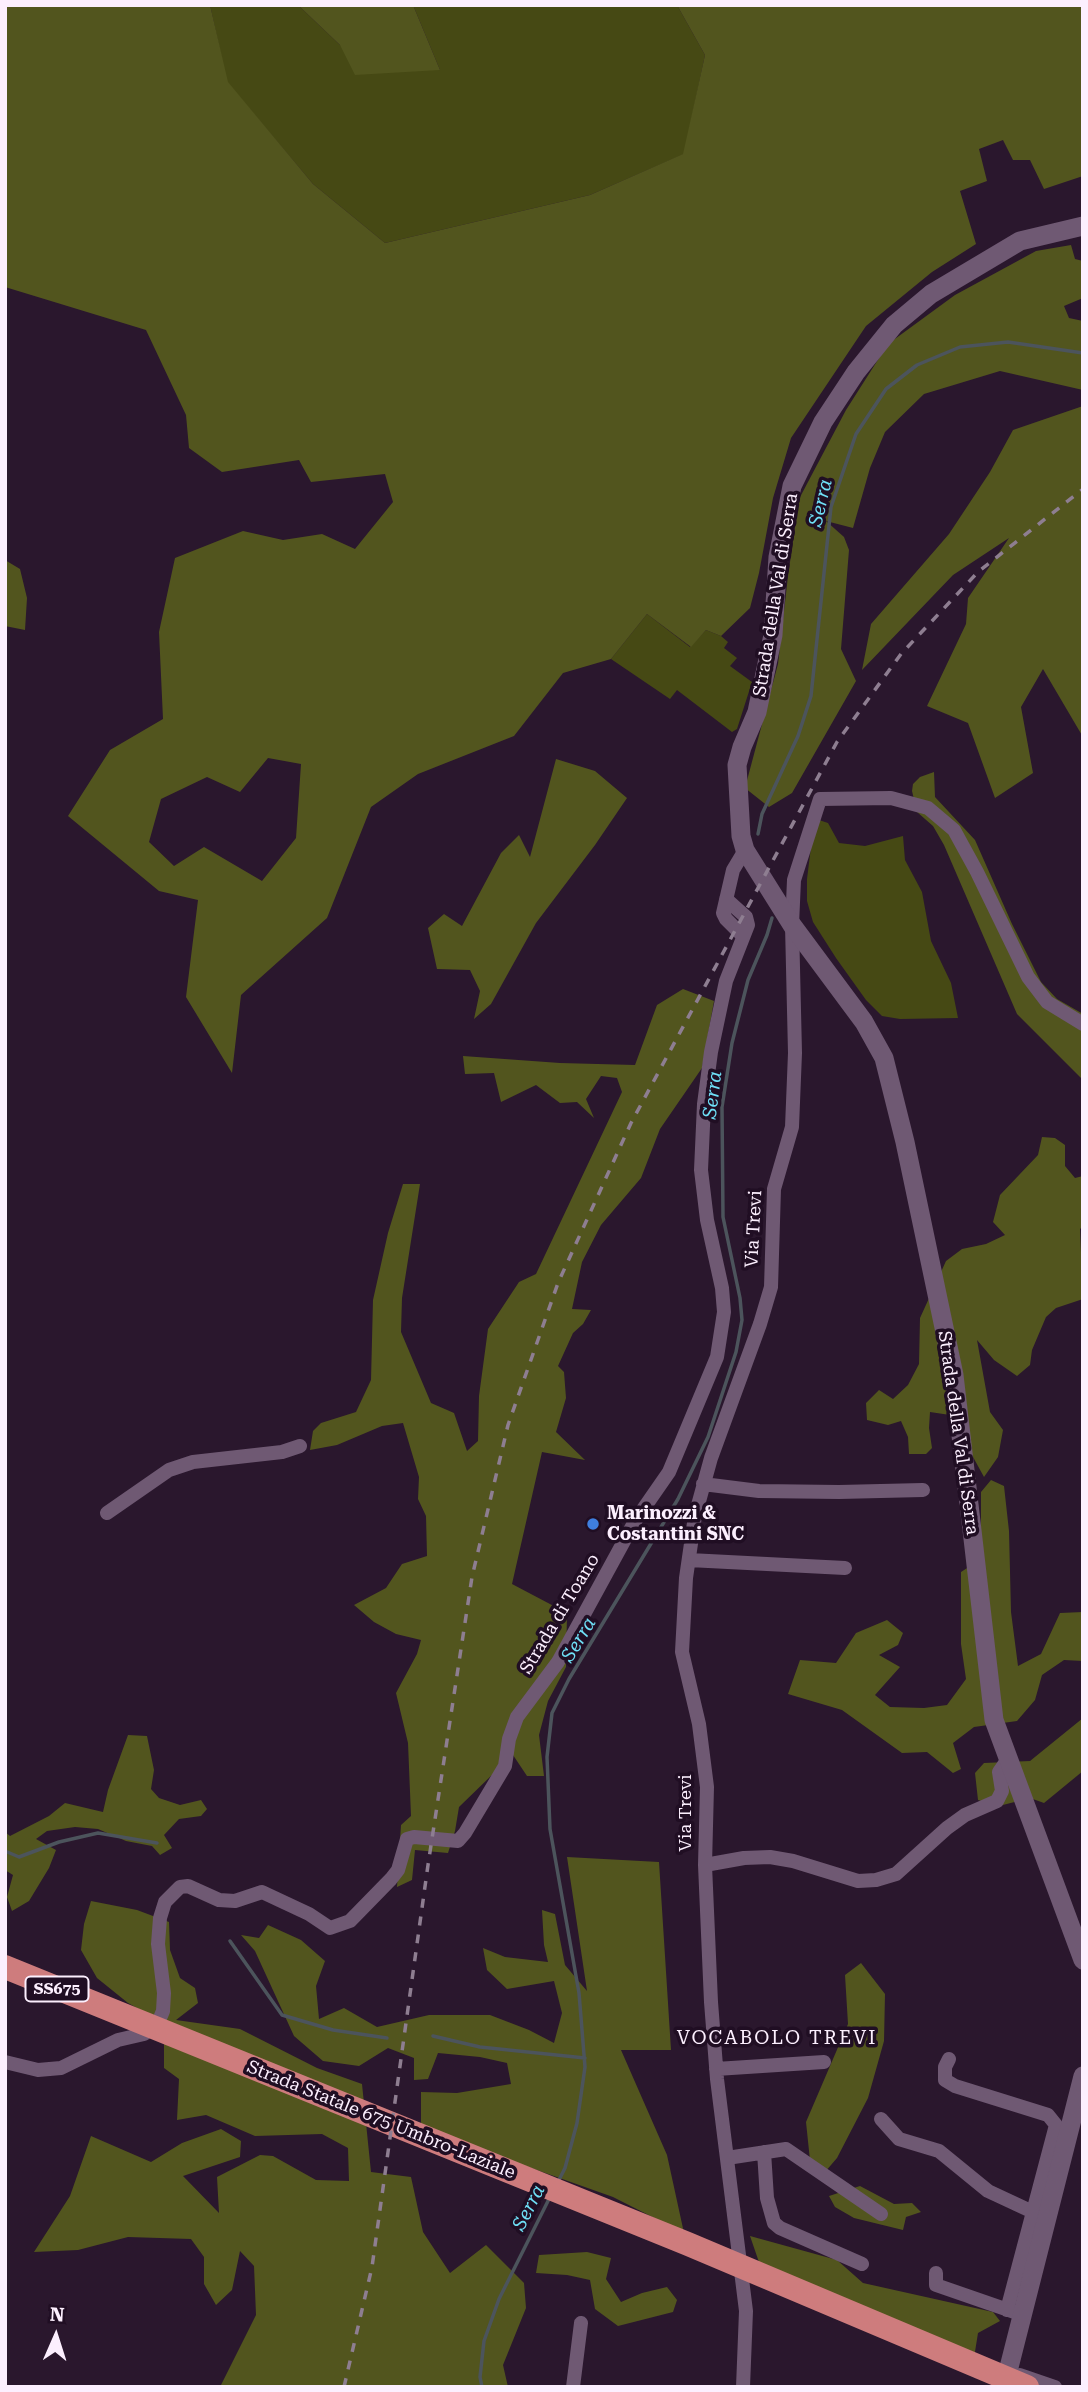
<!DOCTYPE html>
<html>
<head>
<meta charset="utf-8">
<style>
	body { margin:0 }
	#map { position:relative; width:1088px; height:2392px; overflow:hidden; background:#2a172d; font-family:"Roboto Serif",serif }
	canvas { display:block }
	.frame { position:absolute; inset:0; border:7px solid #fceffe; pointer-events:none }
	.north { position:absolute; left:21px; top:2301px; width:70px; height:70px; -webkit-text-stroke:5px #200e23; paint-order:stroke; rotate:3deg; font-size:19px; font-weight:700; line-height:28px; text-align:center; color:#fceffe }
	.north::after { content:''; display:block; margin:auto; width:24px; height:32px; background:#fceffe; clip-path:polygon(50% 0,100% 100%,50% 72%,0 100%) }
</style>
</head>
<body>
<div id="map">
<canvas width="1088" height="2392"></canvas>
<div class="frame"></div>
<div class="north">N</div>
</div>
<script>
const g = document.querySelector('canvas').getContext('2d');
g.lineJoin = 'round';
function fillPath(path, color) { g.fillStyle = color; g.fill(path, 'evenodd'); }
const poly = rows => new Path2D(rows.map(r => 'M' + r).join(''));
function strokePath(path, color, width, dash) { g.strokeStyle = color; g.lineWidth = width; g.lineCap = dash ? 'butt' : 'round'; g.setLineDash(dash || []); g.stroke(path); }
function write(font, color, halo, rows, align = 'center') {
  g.font = font + ' "Roboto Serif",serif'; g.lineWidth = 7; g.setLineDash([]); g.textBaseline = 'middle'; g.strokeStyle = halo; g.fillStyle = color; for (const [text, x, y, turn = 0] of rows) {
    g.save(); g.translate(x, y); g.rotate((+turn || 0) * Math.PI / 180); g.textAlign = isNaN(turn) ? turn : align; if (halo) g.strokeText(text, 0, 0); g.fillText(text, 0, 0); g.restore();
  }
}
const green = poly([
	[210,5,298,5,340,45,440,70,413,5,677,5,705,55,684,154,590,195,385,243,313,184,227,82],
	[647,614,690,647,706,630,721,636,728,642,724,648,737,658,730,666,752,682,737,729,732,732,677,690,670,699,611,659],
	[819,820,828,823,839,843,865,846,903,836,905,860,922,892,931,941,951,983,958,1018,900,1019,882,1016,866,1000,836,958,813,922,807,901,807,879,813,831]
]);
const forest = poly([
	[5,5,210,5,228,82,313,184,385,243,590,195,683,154,705,55,677,5,1083,5,1083,176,1044,189,1030,160,1013,160,1003,140,979,149,987,181,960,191,976,244,932,272,866,326,791,438,773,498,759,573,750,608,721,636,706,630,691,647,647,614,611,659,563,673,514,736,418,774,371,807,327,918,241,995,232,1073,186,997,198,900,159,891,68,816,110,750,163,719,159,632,175,558,243,531,283,540,322,534,355,549,393,502,385,474,311,482,299,460,222,472,189,448,186,415,146,330,5,287],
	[268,758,301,764,296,838,262,881,204,847,174,866,149,842,161,799,207,777,240,792],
	[298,5,413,5,440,70,355,75,340,45],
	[1071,245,1075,259,1083,261,1083,298,1064,306,1069,318,1083,321,1083,390,1000,371,924,394,885,432,870,468,853,528,826,521,844,537,849,550,841,649,856,681,792,793,769,807,745,788,778,664,788,576,799,499,846,410,888,344,955,295,1036,251],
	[1083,406,1083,737,1043,669,1021,707,1033,773,995,798,968,723,927,706,966,624,968,598,1009,538,953,575,862,670,871,624,949,534,990,472,1013,430],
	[5,560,20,569,27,598,25,630,5,626],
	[556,759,595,771,627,798,595,845,536,923,491,1004,474,1019,480,991,470,970,437,969,428,928,444,914,462,926,501,853,519,835,530,857],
	[934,772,935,797,975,840,1012,924,1041,982,1057,999,1083,1014,1083,1080,1017,1014,944,845,933,826,917,812,912,791,913,784,920,777],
	[683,989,714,1001,702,1068,660,1129,641,1178,601,1225,582,1262,572,1309,591,1310,583,1324,573,1333,558,1366,564,1372,566,1398,556,1432,585,1460,542,1452,512,1584,567,1613,566,1667,548,1701,539,1735,544,1776,527,1776,511,1752,494,1773,459,1807,455,1831,448,1853,415,1850,412,1880,397,1887,401,1825,411,1816,408,1743,396,1693,417,1654,421,1640,396,1634,374,1622,354,1605,386,1588,402,1564,427,1556,426,1516,418,1499,419,1477,403,1423,382,1426,337,1445,310,1450,313,1431,321,1423,356,1412,371,1380,373,1300,388,1233,403,1184,420,1184,402,1298,401,1332,431,1403,454,1413,467,1451,478,1441,479,1396,488,1329,519,1282,536,1274,622,1092,617,1078,601,1076,586,1099,594,1118,577,1102,560,1103,536,1085,501,1102,494,1073,465,1074,463,1056,560,1063,635,1065,657,1005],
	[1042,1137,1055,1138,1065,1145,1065,1166,1075,1178,1083,1176,1083,1226,1080,1229,1083,1299,1056,1308,1046,1317,1032,1350,1030,1365,1017,1376,994,1360,977,1340,990,1412,1003,1430,998,1457,984,1477,950,1415,930,1412,929,1428,932,1448,926,1454,909,1454,908,1437,901,1421,888,1425,867,1420,866,1403,879,1390,893,1399,908,1385,919,1364,920,1318,946,1261,962,1249,986,1244,1005,1235,993,1222,1000,1195,1038,1155],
	[991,1480,1004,1486,1009,1531,1011,1612,1018,1666,1041,1654,1060,1613,1083,1612,1083,1661,1064,1660,1042,1675,1035,1700,1017,1721,974,1727,953,1743,961,1769,953,1773,927,1752,902,1753,842,1710,788,1694,800,1660,836,1663,856,1633,887,1620,903,1633,898,1645,879,1655,900,1667,875,1695,890,1707,924,1708,947,1705,966,1679,961,1644,961,1572,981,1559,981,1492],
	[1083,1718,1083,1771,1044,1803,1030,1798,999,1806,978,1800,975,1773,984,1763,1030,1761],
	[128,1735,147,1736,154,1770,151,1789,159,1798,180,1805,201,1800,207,1809,201,1816,179,1819,164,1835,172,1848,160,1855,152,1846,126,1841,98,1829,75,1827,47,1831,36,1839,56,1850,49,1868,29,1901,12,1911,7,1897,13,1875,5,1870,5,1832,10,1836,49,1816,65,1803,103,1812,108,1790],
	[567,1857,659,1862,671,2050,621,2050,667,2155,684,2233,613,2197,520,2164,421,2124,421,2092,457,2093,511,2084,507,2063,480,2057,438,2053,428,2079,414,2080,414,2058,388,2048,359,2066,323,2061,294,2036,255,1951,241,1935,259,1938,268,1925,301,1940,325,1961,316,1986,319,2019,344,2008,377,2027,429,2015,490,2015,529,2030,554,2043,562,2013,554,1981,507,1989,487,1970,483,1948,505,1957,548,1962,544,1945,542,1910,555,1914,565,1965,587,1991],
	[91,1901,137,1910,169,1922,170,1950,180,1978,195,1988,198,2003,176,2020,240,2029,317,2068,362,2084,371,2172,411,2177,423,2232,450,2273,486,2245,524,2283,526,2308,503,2365,508,2387,220,2387,256,2315,254,2266,240,2251,232,2290,216,2305,204,2284,204,2257,191,2239,128,2237,78,2250,34,2252,70,2196,91,2136,151,2162,182,2143,221,2129,241,2141,240,2157,183,2176,219,2213,217,2177,260,2155,273,2156,316,2180,349,2181,348,2148,322,2134,255,2136,206,2115,177,2120,179,2079,164,2068,164,2023,128,2003,97,1978,81,1950,84,1924],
	[861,1963,885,1994,884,2041,868,2098,837,2158,819,2179,811,2170,806,2122,848,2024,845,1975],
	[860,2186,894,2204,912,2203,921,2212,906,2217,903,2230,854,2218,835,2207,829,2196],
	[750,2236,837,2260,863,2283,993,2312,1000,2321,978,2333,974,2358,761,2268],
	[587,2252,611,2258,606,2279,621,2302,642,2293,667,2287,677,2300,673,2312,618,2326,595,2309,590,2280,567,2275,536,2273,539,2255]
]);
const stream = poly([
	[758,834,762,814,798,736,811,696,831,507,856,434,886,389,917,365,960,347,1008,342,1083,353],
	[5,1851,19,1857,59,1842,98,1833,157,1843],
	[230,1941,282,2015,333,2030,387,2038],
	[433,2036,480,2047,585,2058],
	[559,2180,565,2168,577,2123,585,2067,579,1993,550,1829,547,1757,552,1713,569,1679,678,1499,708,1437,736,1352,742,1320,740,1298,723,1217,722,1107,732,1043,748,980,767,935,772,918],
	[482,2387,480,2377,484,2341,499,2299,549,2199]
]);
const street = poly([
	[743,936,726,919,723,913,733,870,745,850],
	[703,1484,759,1491,839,1492,923,1490],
	[107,1513,169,1470,193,1462,282,1452,300,1446],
	[689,1560,845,1568],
	[705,1865,744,1858,770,1857,793,1861,858,1881,876,1880,896,1874,947,1828,965,1815,997,1801,1002,1791,999,1772,1008,1759],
	[949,2059,945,2067,945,2080,955,2086,1048,2115,1056,2125,1007,2310],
	[5,2062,38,2070,61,2068,118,2040,144,2034,158,2023,163,2011,164,1993,158,1944,160,1918,165,1902,180,1887,188,1886,219,1900,235,1901,262,1892,309,1914,330,1928,350,1921,391,1879,398,1870,407,1839,414,1837,458,1841,465,1833,505,1766,509,1739,517,1717,558,1662,635,1521,669,1472,717,1357,724,1312,722,1288,707,1220,701,1170,704,1104,711,1052,726,981,748,925,746,917,726,899],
	[716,2069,824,2062],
	[881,2119,899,2139,939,2151,988,2191,1033,2212],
	[764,2152,767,2198,774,2223,780,2228,862,2264],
	[727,2158,786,2149,881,2214],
	[936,2273,936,2285,1014,2312],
	[1020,2375,1055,2387],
	[573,2387,581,2323],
	[743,2387,746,2311,717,2079,711,2002,705,1865,707,1787,699,1724,682,1652,686,1578,695,1516,711,1458,760,1324,771,1287,774,1189,792,1127,795,1053,792,925,794,880,820,799,891,798,928,808,954,830,977,872,1028,977,1047,1002,1083,1024]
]);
const secondary = poly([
	[1083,226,1020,241,931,294,894,325,856,372,823,422,792,486,778,557,773,635,757,712,742,747,737,765,741,836,745,850,792,925,864,1022,884,1058,905,1142,954,1375,994,1720,1083,1960],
	[1004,2387,1083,2076]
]);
const highway = poly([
	[5,1967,688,2244,1027,2387]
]);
const rail = poly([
	[344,2387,372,2267,428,1865,472,1577,508,1425,558,1283,631,1123,837,742,901,654,978,572,1083,489]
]);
const markers = [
	[593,1524,7,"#3f7fe0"]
];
const shields = [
	[57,1989,63]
];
const shieldNames = [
	["SS675",57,1989]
];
const streetNames = [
	["Strada della Val di Serra",776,595,-81],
	["Via Trevi",754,1229,-87],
	["Strada della Val di Serra",958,1433,82],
	["Strada di Toano",560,1614,-59],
	["Via Trevi",686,1813,-90],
	["Strada Statale 675 Umbro-Laziale",381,2120,22]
];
const poiNames = [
	["Marinozzi &",607,1514],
	["Costantini SNC",607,1535]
];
const waterNames = [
	["Serra",821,503,-77],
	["Serra",713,1095,-83],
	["Serra",579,1640,-59],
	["Serra",529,2208,-63]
];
const neighbourhoodNames = [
	["VOCABOLO TREVI",777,2038]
];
fillPath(green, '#464914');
fillPath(forest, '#52551e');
strokePath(stream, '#4c545c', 3.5);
strokePath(street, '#6f5973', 14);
strokePath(secondary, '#6f5973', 19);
strokePath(highway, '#ce7c7d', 24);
strokePath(rail, '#8e7e91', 3.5, [9, 9]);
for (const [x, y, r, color] of markers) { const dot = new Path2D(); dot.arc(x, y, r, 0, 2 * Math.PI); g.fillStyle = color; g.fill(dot); strokePath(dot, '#200e23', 2.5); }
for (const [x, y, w] of shields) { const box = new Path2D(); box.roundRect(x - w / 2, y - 12.5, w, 25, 5); g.fillStyle = '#200e23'; g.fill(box); strokePath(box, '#fceffe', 2); }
write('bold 16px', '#fceffe', null, shieldNames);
write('18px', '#fceffe', '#200e23', streetNames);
write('bold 18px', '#fceffe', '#200e23', poiNames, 'left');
write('italic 19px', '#6fe0f7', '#200e23', waterNames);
g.letterSpacing = '2px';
write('19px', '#fceffe', '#200e23', neighbourhoodNames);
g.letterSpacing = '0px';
</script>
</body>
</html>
